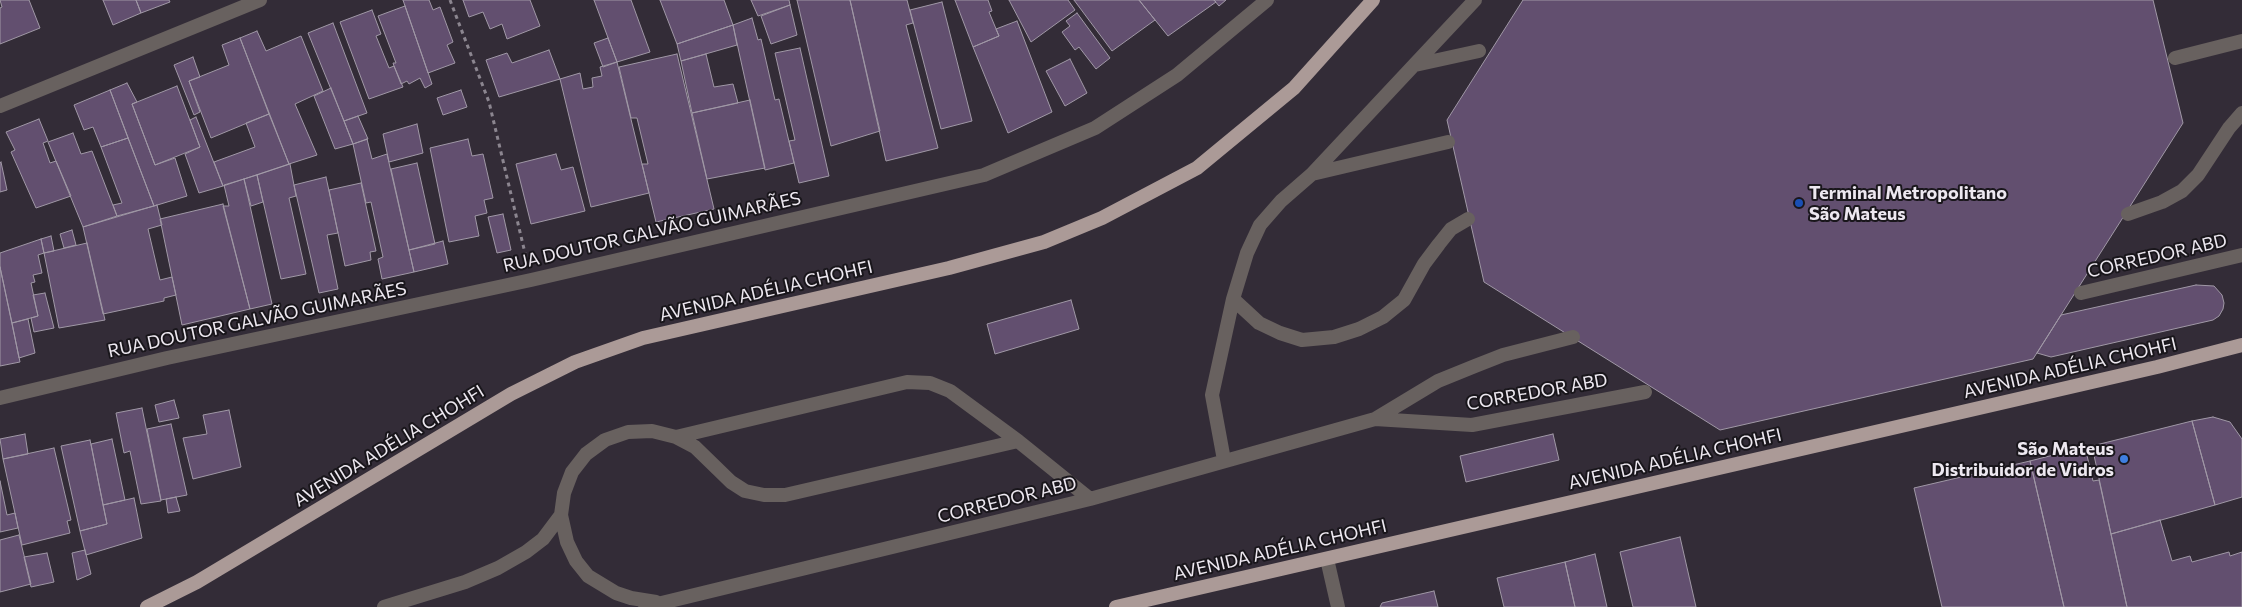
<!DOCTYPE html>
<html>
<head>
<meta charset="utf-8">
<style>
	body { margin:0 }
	canvas { display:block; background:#332c37 }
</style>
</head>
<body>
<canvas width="2242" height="607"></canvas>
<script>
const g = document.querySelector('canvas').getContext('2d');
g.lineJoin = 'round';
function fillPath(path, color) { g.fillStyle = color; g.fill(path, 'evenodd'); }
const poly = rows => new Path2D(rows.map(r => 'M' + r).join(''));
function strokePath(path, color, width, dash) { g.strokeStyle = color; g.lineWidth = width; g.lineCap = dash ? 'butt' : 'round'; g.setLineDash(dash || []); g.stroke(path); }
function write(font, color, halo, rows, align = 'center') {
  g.font = font + ' Commissioner,sans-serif'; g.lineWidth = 4; g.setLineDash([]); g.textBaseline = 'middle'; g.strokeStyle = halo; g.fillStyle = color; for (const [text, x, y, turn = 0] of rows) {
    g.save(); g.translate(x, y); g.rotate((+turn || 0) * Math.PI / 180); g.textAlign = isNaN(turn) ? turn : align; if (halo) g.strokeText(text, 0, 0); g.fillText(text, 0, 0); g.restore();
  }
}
const building = poly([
	[0,0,29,0,40,28,0,44,0,8,2,7,0,0],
	[103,0,136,0,141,13,113,25,103,0],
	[136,0,169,0,170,2,141,13,136,0],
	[403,0,429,0,433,10,440,7,453,42,447,45,455,63,428,73,403,0],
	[463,0,530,0,540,26,507,39,502,24,490,29,483,12,469,17,463,0],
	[594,0,631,0,650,52,617,62,594,0],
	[660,0,724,0,733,25,677,44,660,0],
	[751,0,789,0,790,5,758,16,751,0],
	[797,0,850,0,880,131,831,146,797,0],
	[850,0,907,0,913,23,906,25,938,148,886,161,850,0],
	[955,0,988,0,992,11,989,12,999,36,973,47,955,0],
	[1009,0,1068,0,1075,10,1031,42,1009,0],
	[1074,0,1139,0,1155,20,1112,51,1074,0],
	[1139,0,1214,0,1216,2,1168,36,1139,0],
	[1214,0,1226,0,1219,6,1214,0],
	[1523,0,2153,0,2183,123,2033,359,1720,430,1484,282,1447,120,1523,0],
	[942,2,972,121,941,129,910,10,942,2],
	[790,5,797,35,771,44,761,16,790,5],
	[405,6,432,84,425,88,420,78,409,84,407,81,401,84,394,66,393,63,396,63,378,16,405,6],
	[372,10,381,34,376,36,389,68,394,66,403,87,369,99,340,22,372,10],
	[1077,13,1110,58,1096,69,1079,47,1075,50,1062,32,1070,26,1066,21,1077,13],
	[752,18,758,40,761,39,775,100,779,99,794,163,765,170,733,25,752,18],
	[1017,21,1052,112,1008,133,973,47,999,36,996,29,1017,21],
	[333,23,367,113,344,121,308,33,333,23],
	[733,25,737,45,681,61,677,44,733,25],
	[257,31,266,51,301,36,323,91,295,104,317,155,289,164,240,38,257,31],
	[240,38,269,114,211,138,189,81,229,65,222,45,240,38],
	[608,38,617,62,603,67,594,43,608,38],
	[800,48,829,176,799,183,789,141,795,140,775,53,800,48],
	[549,50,560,79,499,97,486,60,507,53,512,63,549,50],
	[677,54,714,209,656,222,642,164,648,164,637,118,631,118,619,67,677,54],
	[706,54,714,87,733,84,738,103,692,113,681,61,706,54],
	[193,57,200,77,189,81,200,112,194,115,174,65,193,57],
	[1070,59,1087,93,1065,106,1046,71,1070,59],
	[617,62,649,193,591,207,560,79,580,73,583,89,593,87,592,78,602,76,600,67,617,62],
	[127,83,137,102,132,104,155,165,175,158,187,196,154,206,110,90,127,83],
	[177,86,200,147,155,165,132,104,177,86],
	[331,88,353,144,335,149,314,96,331,88],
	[110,90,128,138,101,147,93,127,84,130,74,105,110,90],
	[461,90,467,107,443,115,437,98,461,90],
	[750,100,765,168,707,179,692,113,750,100],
	[269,114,289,164,223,186,214,162,255,147,246,123,269,114],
	[358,116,368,139,353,144,344,121,358,116],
	[196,117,223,186,199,193,185,154,200,147,190,120,196,117],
	[39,119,48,141,43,143,50,163,56,161,71,196,36,208,11,152,15,150,6,132,39,119],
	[417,124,423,153,389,162,383,134,417,124],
	[73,133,81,154,92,151,117,216,83,227,48,142,73,133],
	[128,138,154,206,117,216,113,205,122,203,101,147,128,138],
	[367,139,372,159,387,154,414,272,382,279,378,259,383,257,371,202,366,203,353,144,367,139],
	[468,139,472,156,483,154,493,198,484,200,487,213,475,216,479,236,449,242,430,148,468,139],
	[556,154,561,170,573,167,585,211,531,224,516,164,556,154],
	[1,162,7,190,0,192,0,163,1,162],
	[417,163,435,244,409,250,391,169,417,163],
	[290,164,296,196,289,198,306,274,281,279,257,175,290,164],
	[257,175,263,202,251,206,244,179,257,175],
	[326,177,338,233,327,235,338,289,319,293,294,185,326,177],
	[244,179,272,304,250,309,223,206,229,206,224,185,244,179],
	[361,183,376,251,370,252,371,260,345,266,329,190,361,183],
	[223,204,250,309,182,325,160,219,223,204],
	[157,205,162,225,148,229,160,280,172,277,176,295,164,298,164,301,103,314,83,227,157,205],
	[503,214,511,250,497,253,488,217,503,214],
	[72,230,76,245,64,248,60,234,72,230],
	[51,236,54,251,44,253,41,239,51,236],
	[41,239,44,253,38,255,42,273,33,275,35,282,31,283,38,316,12,323,0,267,0,253,41,239],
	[443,241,448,264,414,272,409,250,443,241],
	[87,243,105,320,59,328,44,253,87,243],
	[0,267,20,362,0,366,0,267],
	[2196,285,2214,286,2222,295,2224,303,2223,309,2219,316,2213,320,2051,357,2037,353,2061,315,2196,285],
	[45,293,54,328,34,332,31,318,38,316,33,295,45,293],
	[1071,300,1079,329,995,354,987,324,1071,300],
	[28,319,35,353,19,358,12,323,28,319],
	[174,400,179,418,159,422,155,405,174,400],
	[142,408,161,501,141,504,130,451,124,453,116,413,142,408],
	[229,410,241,467,193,479,183,438,207,434,203,415,229,410],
	[2213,417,2230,422,2242,439,2242,497,2215,505,2192,421,2213,417],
	[2192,421,2215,505,2111,534,2092,446,2192,421],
	[171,424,187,495,161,500,147,429,171,424],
	[25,434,28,454,3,459,0,439,25,434],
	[1553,434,1559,460,1466,482,1460,456,1553,434],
	[112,439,125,500,103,505,91,444,112,439],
	[90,440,107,524,80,531,61,446,90,440],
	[2085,447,2093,481,2099,480,2127,607,2064,607,2030,461,2085,447],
	[54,448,71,520,67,521,70,533,22,545,3,459,54,448],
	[2030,461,2064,607,1942,607,1914,488,2030,461],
	[0,481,7,515,15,513,18,528,0,532,0,481],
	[176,497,180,511,168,513,166,499,176,497],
	[134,498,142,538,86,555,80,531,107,524,103,505,134,498],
	[2160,520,2172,561,2190,556,2192,562,2229,552,2230,556,2242,552,2242,607,2127,607,2111,534,2160,520],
	[19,535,31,584,0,592,0,540,19,535],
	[1680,537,1696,607,1633,607,1620,552,1680,537],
	[85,550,91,574,77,580,72,553,85,550],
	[47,553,54,582,31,587,24,557,47,553],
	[1595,554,1607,607,1575,607,1565,562,1595,554],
	[1565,562,1575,607,1504,607,1497,578,1565,562],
	[1434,591,1438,607,1380,607,1382,603,1434,591]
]);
const path = poly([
	[450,0,489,102,525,253]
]);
const service = poly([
	[2175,58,2242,41],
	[1415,65,1479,51],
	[1312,174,1448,142],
	[2128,214,2162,202,2182,191,2198,175,2229,128,2242,113],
	[2081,293,2242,255],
	[1233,299,1259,323,1280,333,1302,340,1334,337,1359,329,1383,317,1404,300,1424,264,1439,244,1451,229,1468,219],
	[1375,419,1472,425,1645,392],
	[676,437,695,447,731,482,745,491,764,495,785,495,1018,441],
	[1224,460,1212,395,1233,299,1247,253,1260,225,1281,201,1312,174,1475,0],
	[561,515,567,542,576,561,588,576,616,593,631,598,656,602],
	[384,607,465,582,498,568,526,552,543,539,561,515,564,493,572,472,586,454,605,440,628,432,652,431,676,437,907,382,930,383,950,391,1018,441,1090,499],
	[645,607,1090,499,1375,419,1438,381,1475,366,1503,355,1573,337]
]);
const minor = poly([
	[0,106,260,0],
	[0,398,167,358,531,280,984,175,1095,128,1177,75,1267,0],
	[1327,559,1338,607]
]);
const trunk = poly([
	[147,607,197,582,511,394,575,362,643,338,949,268,1044,242,1102,218,1197,168,1294,88,1373,0],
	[1116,607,2157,367,2242,345]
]);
const markers = [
	[1799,203,5,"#1a4fb4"],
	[2124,459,5,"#3f7fe0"]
];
const poiNames = [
	["Terminal Metropolitano",1809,193],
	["São Mateus",1809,214],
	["São Mateus",2114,449,"right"],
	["Distribuidor de Vidros",2114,470,"right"]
];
const streetNames = [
	["RUA DOUTOR GALVÃO GUIMARÃES",652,232,-13],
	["CORREDOR ABD",2157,256,-13],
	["AVENIDA ADÉLIA CHOHFI",766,291,-13],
	["RUA DOUTOR GALVÃO GUIMARÃES",257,320,-12],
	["AVENIDA ADÉLIA CHOHFI",2070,368,-13],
	["CORREDOR ABD",1537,392,-10],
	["AVENIDA ADÉLIA CHOHFI",389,446,-31],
	["AVENIDA ADÉLIA CHOHFI",1675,459,-13],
	["CORREDOR ABD",1007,500,-14],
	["AVENIDA ADÉLIA CHOHFI",1280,550,-13]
];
fillPath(building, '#624f6f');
strokePath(building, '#a098a6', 1);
strokePath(path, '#8c8690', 3, [4, 4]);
strokePath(service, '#68615f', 14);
strokePath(minor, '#68615f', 14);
strokePath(trunk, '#ab9a97', 14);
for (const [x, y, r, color] of markers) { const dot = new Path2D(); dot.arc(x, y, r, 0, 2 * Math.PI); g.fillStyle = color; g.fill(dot); strokePath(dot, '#19161b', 2); }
write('bold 18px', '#ede8f0', '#19161b', poiNames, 'left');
write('18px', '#ede8f0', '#19161b', streetNames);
</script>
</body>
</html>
